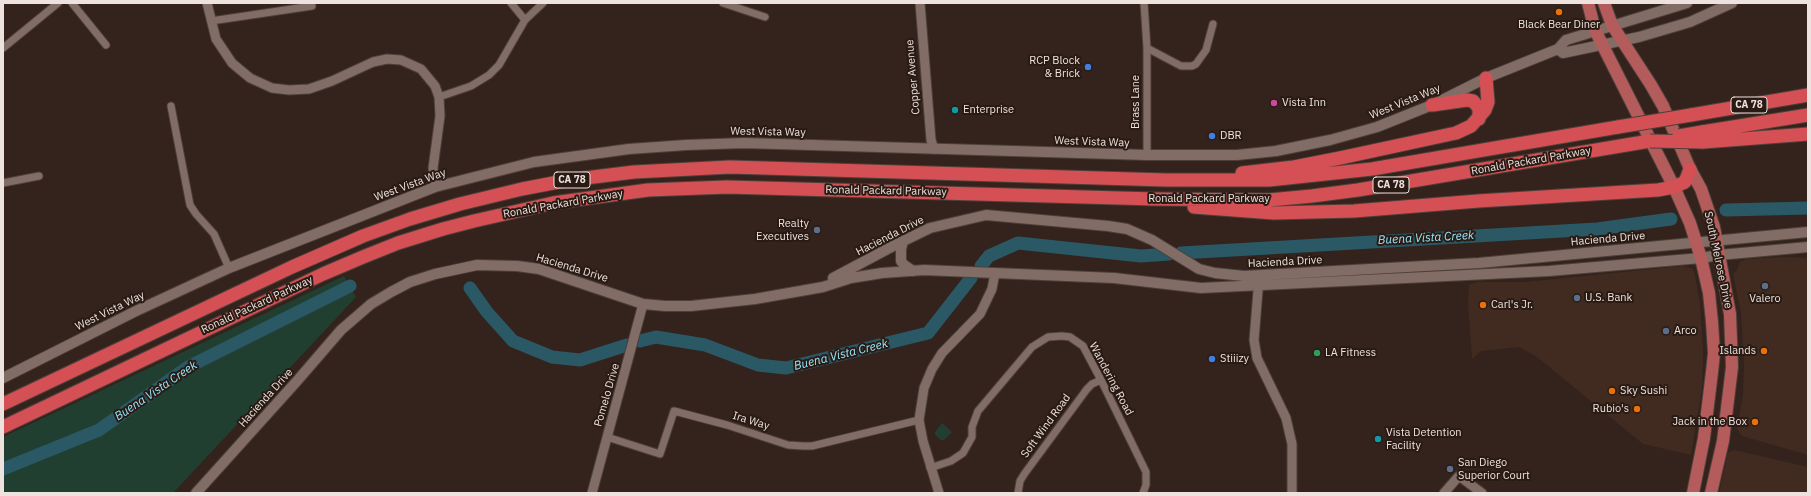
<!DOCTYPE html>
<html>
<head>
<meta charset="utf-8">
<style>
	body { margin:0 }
	#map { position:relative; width:1811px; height:496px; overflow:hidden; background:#33231c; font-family:"IBM Plex Sans",sans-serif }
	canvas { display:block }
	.frame { position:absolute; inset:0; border:4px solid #eee2de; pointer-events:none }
</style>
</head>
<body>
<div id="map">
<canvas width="1811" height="496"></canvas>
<div class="frame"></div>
</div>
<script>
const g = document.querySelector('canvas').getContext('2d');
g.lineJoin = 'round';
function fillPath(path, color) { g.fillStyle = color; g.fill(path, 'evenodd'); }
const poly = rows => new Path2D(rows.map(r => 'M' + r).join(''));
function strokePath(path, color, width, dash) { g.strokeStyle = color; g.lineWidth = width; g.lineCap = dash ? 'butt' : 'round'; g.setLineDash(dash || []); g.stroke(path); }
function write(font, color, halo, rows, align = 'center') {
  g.font = font + ' "IBM Plex Sans",sans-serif'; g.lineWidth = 4; g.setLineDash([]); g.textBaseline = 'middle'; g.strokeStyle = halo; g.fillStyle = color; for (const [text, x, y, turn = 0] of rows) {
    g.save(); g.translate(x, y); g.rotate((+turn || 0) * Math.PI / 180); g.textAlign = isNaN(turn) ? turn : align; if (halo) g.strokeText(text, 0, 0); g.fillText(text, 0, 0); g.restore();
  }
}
const built = poly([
	[1782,257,1808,258,1808,455,1742,436,1737,429,1743,395,1744,365,1741,313,1733,274,1737,270,1740,262,1747,259],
	[1682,266,1691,268,1694,271,1700,303,1703,352,1702,388,1691,455,1643,444,1537,357,1519,347,1481,351,1472,359,1468,302,1469,285,1477,282,1526,282],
	[1734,450,1808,467,1808,493,1719,493,1728,453]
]);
const green = poly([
	[344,276,356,297,173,493,3,493,3,437],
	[942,423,952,432,944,440,941,440,935,435,935,432]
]);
const river = poly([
	[1726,210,1808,208],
	[1181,253,1597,229,1671,219],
	[981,266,989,256,1018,243,1141,256,1169,254],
	[470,288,487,312,513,341,552,357,580,360,627,345],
	[640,341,656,337,705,345,758,365,786,368,928,333,971,278],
	[3,469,99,430,188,367,350,286]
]);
const minor = poly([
	[72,3,106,45],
	[511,3,525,20],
	[723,3,765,17],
	[1144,3,1147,48,1147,155],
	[211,21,312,6],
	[3,48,58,3],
	[1147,48,1181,66,1192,66,1196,64,1206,50,1213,24],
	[439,97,471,86,489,75,499,65,525,20,543,3],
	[171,106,190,205,196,214,214,234,229,268],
	[3,183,39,176],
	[607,437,660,454,674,411,727,425,788,445,803,446,812,446,919,420],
	[930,468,951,461,963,453,972,437,972,427,978,411,1032,347,1048,337,1062,336,1070,337,1083,346,1101,380,1146,472,1146,485,1143,493],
	[1018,493,1020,481,1025,473,1087,389,1092,384,1101,380]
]);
const tertiary = poly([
	[207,3,216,39,232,63,250,78,272,88,289,90,309,89,332,81,373,62,387,59,401,60,421,69,435,86,439,97,440,116,433,168,435,187],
	[920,3,931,140,934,149],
	[1259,278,1254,340,1257,358,1286,418,1292,444,1292,493],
	[592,493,643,304],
	[939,493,923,441,919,420,924,388,932,369,942,353,980,314,992,289,995,273],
	[1444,493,1459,476,1482,493]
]);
const secondary = poly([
	[1558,49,1563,53,1639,37,1690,22,1732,3],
	[903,241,901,249,901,261,904,265,913,271],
	[833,278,897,244,930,228,986,215,1108,226,1127,229,1152,240,1199,269,1215,273,1244,276,1479,263,1808,232],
	[3,378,136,311,229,268,435,187,534,162,629,149,686,145,744,143,1147,155,1237,155,1276,151,1330,140,1377,127,1432,105,1486,78,1558,49,1566,40,1687,3],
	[196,493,297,381,341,330,371,304,391,292,410,282,435,274,477,265,517,266,539,269,643,304,665,306,691,306,755,299,823,287,851,278,882,273,924,270,1114,278,1201,288,1549,271,1701,258,1719,255,1808,247]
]);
const primary = poly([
	[1588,3,1595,30,1674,187,1690,223,1701,258,1709,293,1712,322,1714,353,1712,372,1704,438,1693,493],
	[1604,3,1612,25,1651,85,1663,106,1690,169,1701,189,1714,227,1730,314,1732,367,1723,441,1711,493]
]);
const motorway = poly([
	[1432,105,1467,100,1473,101,1479,108,1479,119],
	[1691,115,1808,95],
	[1702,132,1808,115],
	[1703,142,1808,134],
	[1242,173,1294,167,1340,158,1456,133,1471,126,1485,110,1488,102,1486,78],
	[1194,207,1274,213,1354,211,1478,201,1658,190,1674,187,1685,182,1690,169],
	[3,404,292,267,363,236,410,219,460,204,522,189,569,180,634,172,730,167,1166,180,1269,180,1372,169,1618,127],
	[3,427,323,274,363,257,398,243,443,229,474,221,553,203,648,190,727,187,1155,199,1269,200,1312,196,1358,190,1650,141]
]);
const motorwayBridge = poly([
	[1618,127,1691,115],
	[1679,136,1702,132],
	[1650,141,1703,142]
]);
const markers = [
	[1559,12,4,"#e8710a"],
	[1088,67,4,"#3f7fe0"],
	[1274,103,4,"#d1479c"],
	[955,110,4,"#0f9aa8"],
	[1212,136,4,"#3f7fe0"],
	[817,230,4,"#5c6f8a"],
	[1765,286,4,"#5c6f8a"],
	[1577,298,4,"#5c6f8a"],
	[1483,305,4,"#e8710a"],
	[1666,331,4,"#5c6f8a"],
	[1764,351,4,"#e8710a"],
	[1317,353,4,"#2e9e5b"],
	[1212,359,4,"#3f7fe0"],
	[1612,391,4,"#e8710a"],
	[1637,409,4,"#e8710a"],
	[1755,422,4,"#e8710a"],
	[1378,439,4,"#0f9aa8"],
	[1450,469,4,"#5c6f8a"]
];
const shields = [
	[1749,105,36],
	[572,180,36],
	[1391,185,36]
];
const shieldNames = [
	["CA 78",1749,105],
	["CA 78",572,180],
	["CA 78",1391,185]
];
const poiNames = [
	["Black Bear Diner",1559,25,"center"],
	["RCP Block",1080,61,"right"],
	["& Brick",1080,74,"right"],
	["Vista Inn",1282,103],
	["Enterprise",963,110],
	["DBR",1220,136],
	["Realty",809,224,"right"],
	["Executives",809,237,"right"],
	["U.S. Bank",1585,298],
	["Valero",1765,299,"center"],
	["Carl's Jr.",1491,305],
	["Arco",1674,331],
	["Islands",1756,351,"right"],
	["LA Fitness",1325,353],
	["Stiiizy",1220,359],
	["Sky Sushi",1620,391],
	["Rubio's",1629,409,"right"],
	["Jack in the Box",1747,422,"right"],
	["Vista Detention",1386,433],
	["Facility",1386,446],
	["San Diego",1458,463],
	["Superior Court",1458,476]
];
const streetNames = [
	["Copper Avenue",913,77,-95],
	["Brass Lane",1136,102,-90],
	["West Vista Way",1405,102,-22],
	["West Vista Way",768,132,1],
	["West Vista Way",1092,142,2],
	["Ronald Packard Parkway",1531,161,-10],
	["West Vista Way",410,185,-20],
	["Ronald Packard Parkway",886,191,1],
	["Ronald Packard Parkway",1209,199],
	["Ronald Packard Parkway",563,204,-10],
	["Hacienda Drive",890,236,-27],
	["Hacienda Drive",1608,239,-5],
	["South Melrose Drive",1718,260,78],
	["Hacienda Drive",1285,262,-3],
	["Hacienda Drive",572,268,17],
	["Ronald Packard Parkway",257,305,-25],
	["West Vista Way",110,311,-26],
	["Wandering Road",1111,379,62],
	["Pomelo Drive",607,395,-74],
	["Hacienda Drive",266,398,-48],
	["Ira Way",751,421,17],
	["Soft Wind Road",1046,426,-54]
];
const waterNames = [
	["Buena Vista Creek",1426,238,-3],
	["Buena Vista Creek",841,355,-14],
	["Buena Vista Creek",156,391,-34]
];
fillPath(built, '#412b21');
fillPath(green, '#213f30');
strokePath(river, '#2a5865', 13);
strokePath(minor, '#4e3f3a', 9);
strokePath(tertiary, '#4e3f3a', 11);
strokePath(secondary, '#4e3f3a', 12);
strokePath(primary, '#4e3f3a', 14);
strokePath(motorway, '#4e3f3a', 15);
strokePath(minor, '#816d65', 7);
strokePath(tertiary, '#816d65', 9);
strokePath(secondary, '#816d65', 10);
strokePath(primary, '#b35c5b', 12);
strokePath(motorway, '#d45054', 13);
strokePath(motorwayBridge, '#4e3f3a', 15, []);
strokePath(motorwayBridge, '#d45054', 13);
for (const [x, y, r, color] of markers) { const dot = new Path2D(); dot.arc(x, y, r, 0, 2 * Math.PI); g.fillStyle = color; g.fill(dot); strokePath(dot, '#291a13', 1.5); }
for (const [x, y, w] of shields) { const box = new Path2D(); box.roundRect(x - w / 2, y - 8, w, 16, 3); g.fillStyle = '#291a13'; g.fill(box); strokePath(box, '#eee2de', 1); }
write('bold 10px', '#eee2de', null, shieldNames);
write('11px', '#eee2de', '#291a13', poiNames, 'left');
write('11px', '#eee2de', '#291a13', streetNames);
write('italic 12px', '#96e6fd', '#291a13', waterNames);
</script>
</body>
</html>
